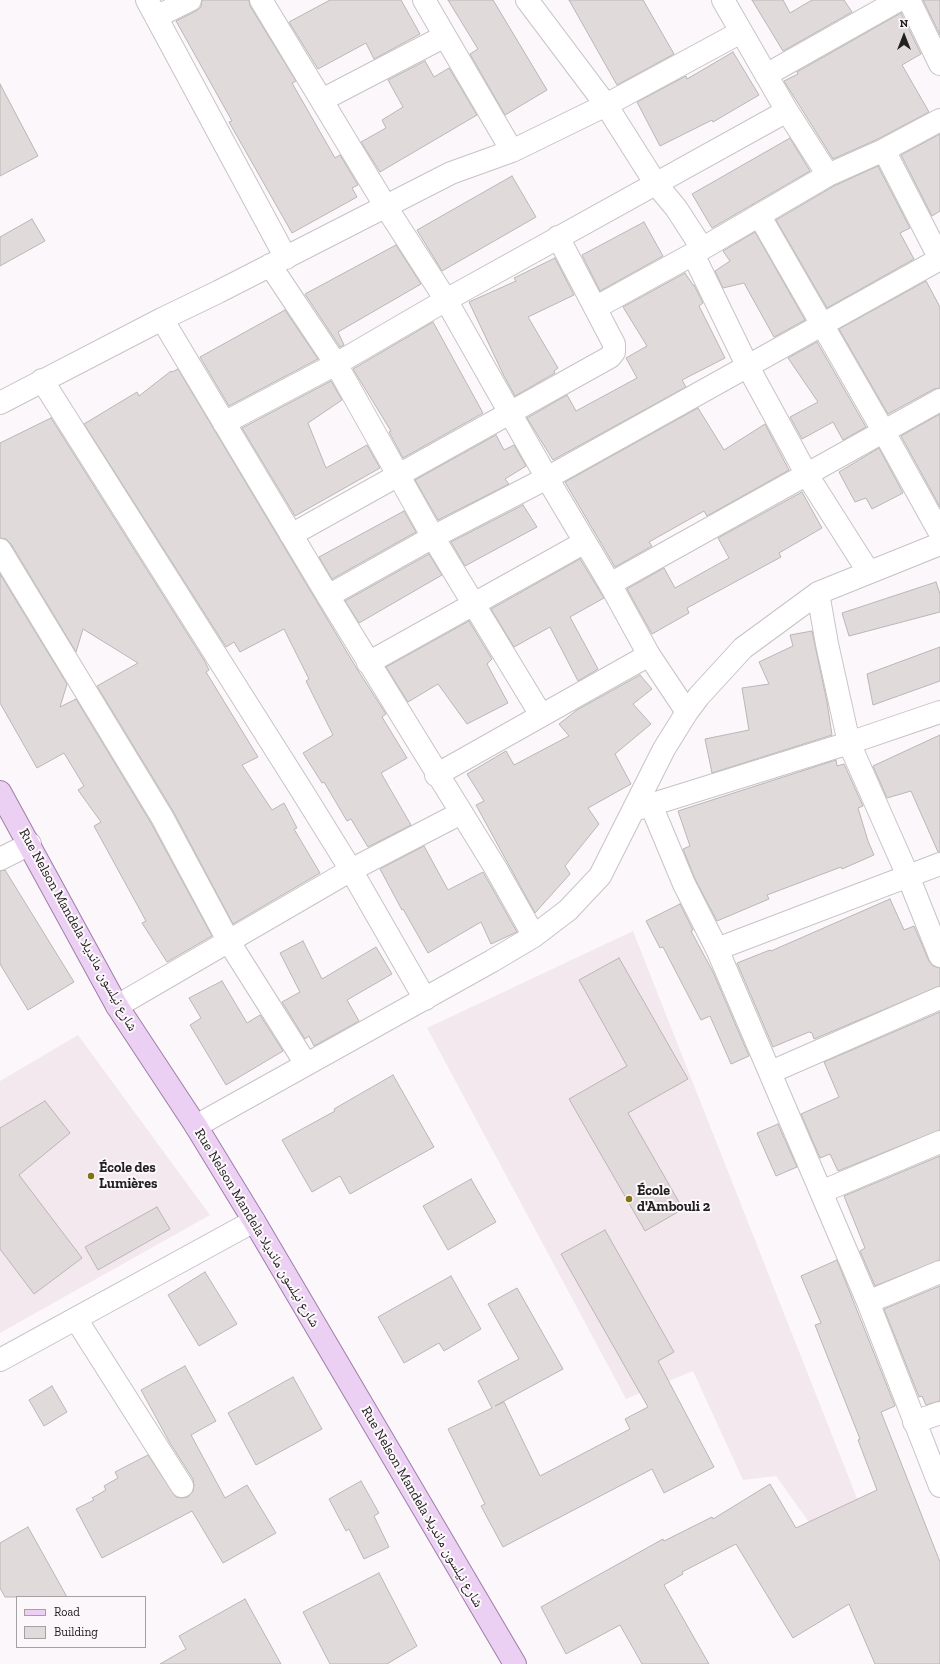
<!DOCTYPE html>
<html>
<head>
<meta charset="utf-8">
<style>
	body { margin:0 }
	#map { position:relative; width:940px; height:1664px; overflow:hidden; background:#fcf7fa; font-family:"Zilla Slab",serif }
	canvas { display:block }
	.legend { position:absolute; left:16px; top:1596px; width:130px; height:52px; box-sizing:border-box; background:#fcf7fa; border:1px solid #a5a1a3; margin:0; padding:5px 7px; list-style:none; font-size:12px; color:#222021 }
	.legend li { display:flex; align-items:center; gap:8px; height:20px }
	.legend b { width:20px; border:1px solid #a5a1a3 }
	.north { position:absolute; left:884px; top:16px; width:40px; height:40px; -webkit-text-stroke:3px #fcf7fa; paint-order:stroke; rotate:0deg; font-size:11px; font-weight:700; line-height:16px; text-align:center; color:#222021 }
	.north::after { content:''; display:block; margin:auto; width:14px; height:18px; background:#222021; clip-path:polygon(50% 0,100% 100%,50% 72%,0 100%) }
</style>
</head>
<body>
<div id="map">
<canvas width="940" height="1664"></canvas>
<ul class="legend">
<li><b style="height:5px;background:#ebd0f4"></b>Road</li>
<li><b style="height:11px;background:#e0dadb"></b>Building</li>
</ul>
<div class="north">N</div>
</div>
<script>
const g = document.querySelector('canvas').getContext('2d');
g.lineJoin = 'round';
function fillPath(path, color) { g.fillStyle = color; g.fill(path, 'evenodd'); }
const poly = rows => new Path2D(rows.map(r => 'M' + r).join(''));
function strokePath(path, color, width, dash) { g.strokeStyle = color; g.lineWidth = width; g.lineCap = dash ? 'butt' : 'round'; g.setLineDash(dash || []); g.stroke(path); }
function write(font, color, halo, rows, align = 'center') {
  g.font = font + ' "Zilla Slab","Noto Naskh Arabic",serif'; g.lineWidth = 4; g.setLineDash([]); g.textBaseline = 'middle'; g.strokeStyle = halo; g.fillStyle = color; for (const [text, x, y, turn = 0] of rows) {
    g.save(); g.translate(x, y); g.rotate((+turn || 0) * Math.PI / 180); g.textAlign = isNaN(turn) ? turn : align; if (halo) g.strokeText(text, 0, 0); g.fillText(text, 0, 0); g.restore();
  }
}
const built = poly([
	[633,931,879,1554,837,1562,776,1476,743,1480,693,1371,626,1399,427,1028],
	[78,1035,210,1215,0,1333,0,1081]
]);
const building = poly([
	[202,0,249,0,250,6,296,81,292,83,335,158,340,155,358,185,352,188,357,197,292,233,229,122,232,121,176,21,196,11,201,7,202,0],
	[330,0,401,0,420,34,374,59,366,43,318,69,289,22,330,0],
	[448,0,493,0,547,90,505,115,470,54,478,49,448,0],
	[569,0,643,0,674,54,617,85,569,0],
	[752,0,783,0,790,13,812,0,844,0,852,12,783,51,752,0],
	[923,0,940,0,940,35,923,0],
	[901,13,921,54,902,65,929,112,878,139,833,159,784,81,798,74,797,72,901,13],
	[733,52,759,95,713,122,712,120,660,146,637,102,686,76,687,79,733,52],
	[425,61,434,77,449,68,477,115,380,172,361,142,386,128,382,120,403,107,388,80,425,61],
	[0,84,38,156,0,176,0,84],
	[940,134,940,211,932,216,901,155,940,134],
	[790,138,810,171,712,228,692,194,790,138],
	[878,166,910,228,900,233,914,259,827,308,776,220,834,186,878,166],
	[512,176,536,217,442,271,417,230,512,176],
	[32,219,45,241,0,266,0,237,32,219],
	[644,222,663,256,600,291,582,255,644,222],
	[755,232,805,320,774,337,744,283,723,288,715,271,730,261,723,251,755,232],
	[396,245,421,284,338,332,344,345,340,347,305,294,396,245],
	[555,258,574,295,528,317,558,368,554,371,555,373,515,396,504,376,469,302,516,281,514,278,555,258],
	[685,273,693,285,694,285,703,303,699,306,725,358,682,380,686,387,553,460,527,418,567,395,576,411,637,378,626,358,647,346,623,307,685,273],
	[926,281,940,307,940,388,934,389,888,414,839,329,926,281],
	[285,310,318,359,229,406,200,357,285,310],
	[433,322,483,413,403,458,389,432,391,431,353,369,433,322],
	[817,342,866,427,843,440,833,422,802,439,790,417,818,402,788,358,817,342],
	[178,369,357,669,386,714,382,717,407,758,381,773,411,825,368,847,351,819,347,821,324,782,322,783,303,753,333,735,306,681,309,679,284,629,240,652,234,642,226,647,84,424,137,392,139,396,171,371,172,372,178,369],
	[331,381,342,400,308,423,326,468,367,445,380,468,295,516,242,428,331,381],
	[698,408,724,450,765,424,789,470,707,516,704,511,649,542,652,546,615,567,565,482,698,408],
	[940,414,940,507,901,436,940,414],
	[51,418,204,660,209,670,206,672,258,757,242,765,272,810,284,803,297,828,294,829,320,873,233,924,173,811,97,686,138,663,83,629,76,652,11,544,6,539,0,538,0,443,51,418],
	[496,435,504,450,514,445,526,466,505,479,509,484,438,520,415,480,496,435],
	[879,448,903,493,872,509,866,498,855,502,839,472,879,448],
	[802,492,822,528,779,553,781,557,687,608,689,613,652,634,627,589,664,568,675,588,729,558,718,538,802,492],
	[523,505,537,527,465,566,451,542,523,505],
	[404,511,416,532,332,579,319,557,404,511],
	[429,554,442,575,359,623,345,601,429,554],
	[580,559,604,598,570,617,598,669,578,681,550,627,514,647,491,609,580,559],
	[0,574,67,684,60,707,76,699,151,823,212,936,167,962,142,923,146,921,94,826,101,822,78,790,84,786,64,753,37,768,0,703,0,574],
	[936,582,940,594,940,612,849,636,842,613,936,582],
	[469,621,492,659,487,664,508,703,467,724,438,684,408,702,386,667,469,621],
	[812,631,827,702,832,735,712,773,705,739,749,730,742,688,769,684,759,662,793,646,790,635,812,631],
	[940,647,940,681,873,705,867,674,940,647],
	[640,675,652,689,633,704,651,724,615,754,631,784,588,808,599,824,565,866,570,874,535,913,476,805,484,801,467,774,506,751,514,765,569,736,559,724,577,710,640,675],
	[940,735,940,852,938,852,911,791,887,798,873,766,940,735],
	[836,760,837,766,844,764,863,806,858,808,868,841,874,855,842,869,841,867,767,895,769,899,717,921,695,879,683,849,690,846,678,811,836,760],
	[424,846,448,890,483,872,517,932,491,944,481,922,428,953,403,909,402,910,380,869,424,846],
	[5,870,74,982,28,1010,0,964,0,871,5,870],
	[890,899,904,930,914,926,929,961,933,966,940,968,940,986,814,1039,812,1033,809,1032,773,1047,737,963,770,950,771,951,890,899],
	[680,904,693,930,691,931,713,972,749,1056,731,1064,710,1016,701,1020,663,947,660,948,646,921,680,904],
	[303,941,322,979,376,947,392,974,347,1000,359,1021,314,1046,309,1036,305,1039,282,1002,300,992,280,953,303,941],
	[619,958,688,1079,628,1113,683,1209,645,1231,569,1099,627,1066,579,980,619,958],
	[222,981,247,1023,260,1015,283,1051,226,1085,190,1025,201,1018,189,998,222,981],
	[940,1012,940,1130,838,1171,830,1154,820,1158,801,1114,839,1097,824,1062,940,1012],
	[393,1075,434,1147,350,1194,340,1176,312,1192,282,1140,335,1111,334,1109,393,1075],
	[45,1101,70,1133,19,1175,82,1258,34,1294,0,1249,0,1128,45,1101],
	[778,1124,797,1167,776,1176,757,1133,778,1124],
	[940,1156,940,1260,875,1286,860,1251,865,1248,844,1196,940,1156],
	[471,1179,496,1222,448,1250,423,1206,471,1179],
	[157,1207,170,1229,98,1270,85,1247,157,1207],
	[605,1230,674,1352,658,1361,714,1467,664,1493,652,1469,503,1547,481,1506,485,1504,448,1429,492,1408,478,1381,519,1359,488,1304,517,1288,563,1369,495,1406,504,1402,540,1476,630,1429,625,1419,648,1407,561,1254,605,1230],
	[837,1260,895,1406,881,1412,940,1562,940,1664,875,1664,849,1604,793,1638,736,1544,682,1572,683,1574,664,1585,709,1664,642,1664,620,1625,566,1654,541,1607,663,1539,664,1541,712,1517,713,1519,770,1484,796,1528,877,1490,858,1440,860,1439,815,1325,821,1323,801,1276,837,1260],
	[205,1272,237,1324,199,1346,168,1295,205,1272],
	[451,1276,481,1329,444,1351,439,1343,404,1363,378,1317,451,1276],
	[940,1286,940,1401,926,1405,922,1396,919,1397,884,1309,940,1286],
	[185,1366,216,1421,191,1435,225,1498,247,1485,276,1533,223,1563,192,1511,102,1558,76,1509,94,1500,92,1498,106,1490,104,1486,118,1478,115,1472,148,1455,176,1497,182,1498,188,1497,193,1491,194,1485,193,1479,170,1443,141,1390,185,1366],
	[293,1377,322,1429,256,1465,228,1413,293,1377],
	[52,1386,67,1412,44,1426,29,1400,52,1386],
	[361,1481,379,1513,374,1516,389,1547,364,1559,349,1529,346,1531,329,1499,361,1481],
	[28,1527,67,1597,5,1597,0,1588,0,1543,28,1527],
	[379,1573,417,1646,387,1664,330,1664,303,1612,379,1573],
	[245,1599,281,1664,160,1664,186,1649,179,1636,245,1599]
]);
const street = poly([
	[147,0,286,258],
	[261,0,386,207,446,300,547,478,610,584,649,655,687,712],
	[424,0,512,151],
	[527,0,606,105,656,184,676,208,702,248],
	[723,0,787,111,828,175],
	[909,0,940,64],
	[156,17,190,0],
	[766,75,899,0],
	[322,100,445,36],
	[884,150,940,259],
	[759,215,884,432,940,533],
	[693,254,747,365,807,475,868,571],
	[270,265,336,364,433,537,541,715],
	[595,308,693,254,828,175,884,150,940,120],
	[162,319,328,596,495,867,534,936],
	[42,380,302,791,351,870,425,999],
	[0,403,162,319,218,292,451,173,512,151,606,105,741,32],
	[224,423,336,364,446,300,787,111],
	[291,535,610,357,614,352,614,344,558,237],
	[0,550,162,817,229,942,306,1064],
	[610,584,940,400],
	[818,593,827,644,849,743,908,876,940,956],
	[328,596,433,537,547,478,940,259],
	[368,663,585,542],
	[436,775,649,655],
	[651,805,684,884,717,949,821,1192,868,1302,940,1486],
	[637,809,849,743,940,712],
	[0,859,30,844],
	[717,949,940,864],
	[117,1006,351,870,461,813],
	[771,1072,940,998],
	[196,1126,492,961,534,936,568,910,600,876,664,749,687,712,699,696,743,648,818,593,940,544],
	[821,1192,940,1142],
	[868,1302,940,1272],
	[76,1319,182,1486],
	[0,1360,254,1221],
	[914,1422,940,1413]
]);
const primary = poly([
	[0,792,117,1006,196,1126,254,1221,515,1664]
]);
const markers = [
	[91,1176,4,"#847315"],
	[629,1199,4,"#847315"]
];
const streetNames = [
	["Rue Nelson Mandela شارع نيلسون مانديلا",78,930,61],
	["Rue Nelson Mandela شارع نيلسون مانديلا",257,1228,59],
	["Rue Nelson Mandela شارع نيلسون مانديلا",422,1507,60]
];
const poiNames = [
	["École des",99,1168],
	["Lumières",99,1184],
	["École",637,1191],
	["d'Ambouli 2",637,1207]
];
fillPath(built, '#f4e8ef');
fillPath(building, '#e0dadb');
strokePath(building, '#bbb5b6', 1);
strokePath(street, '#c8c3c6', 24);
strokePath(primary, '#9c7ea6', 24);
strokePath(street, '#fff', 22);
strokePath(primary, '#ebd0f4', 22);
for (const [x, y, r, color] of markers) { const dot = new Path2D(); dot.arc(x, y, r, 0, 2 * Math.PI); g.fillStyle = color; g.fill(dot); strokePath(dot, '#fcf7fa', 1.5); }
write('14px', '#222021', '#fcf7fa', streetNames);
write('bold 14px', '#222021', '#fcf7fa', poiNames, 'left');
</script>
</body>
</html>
